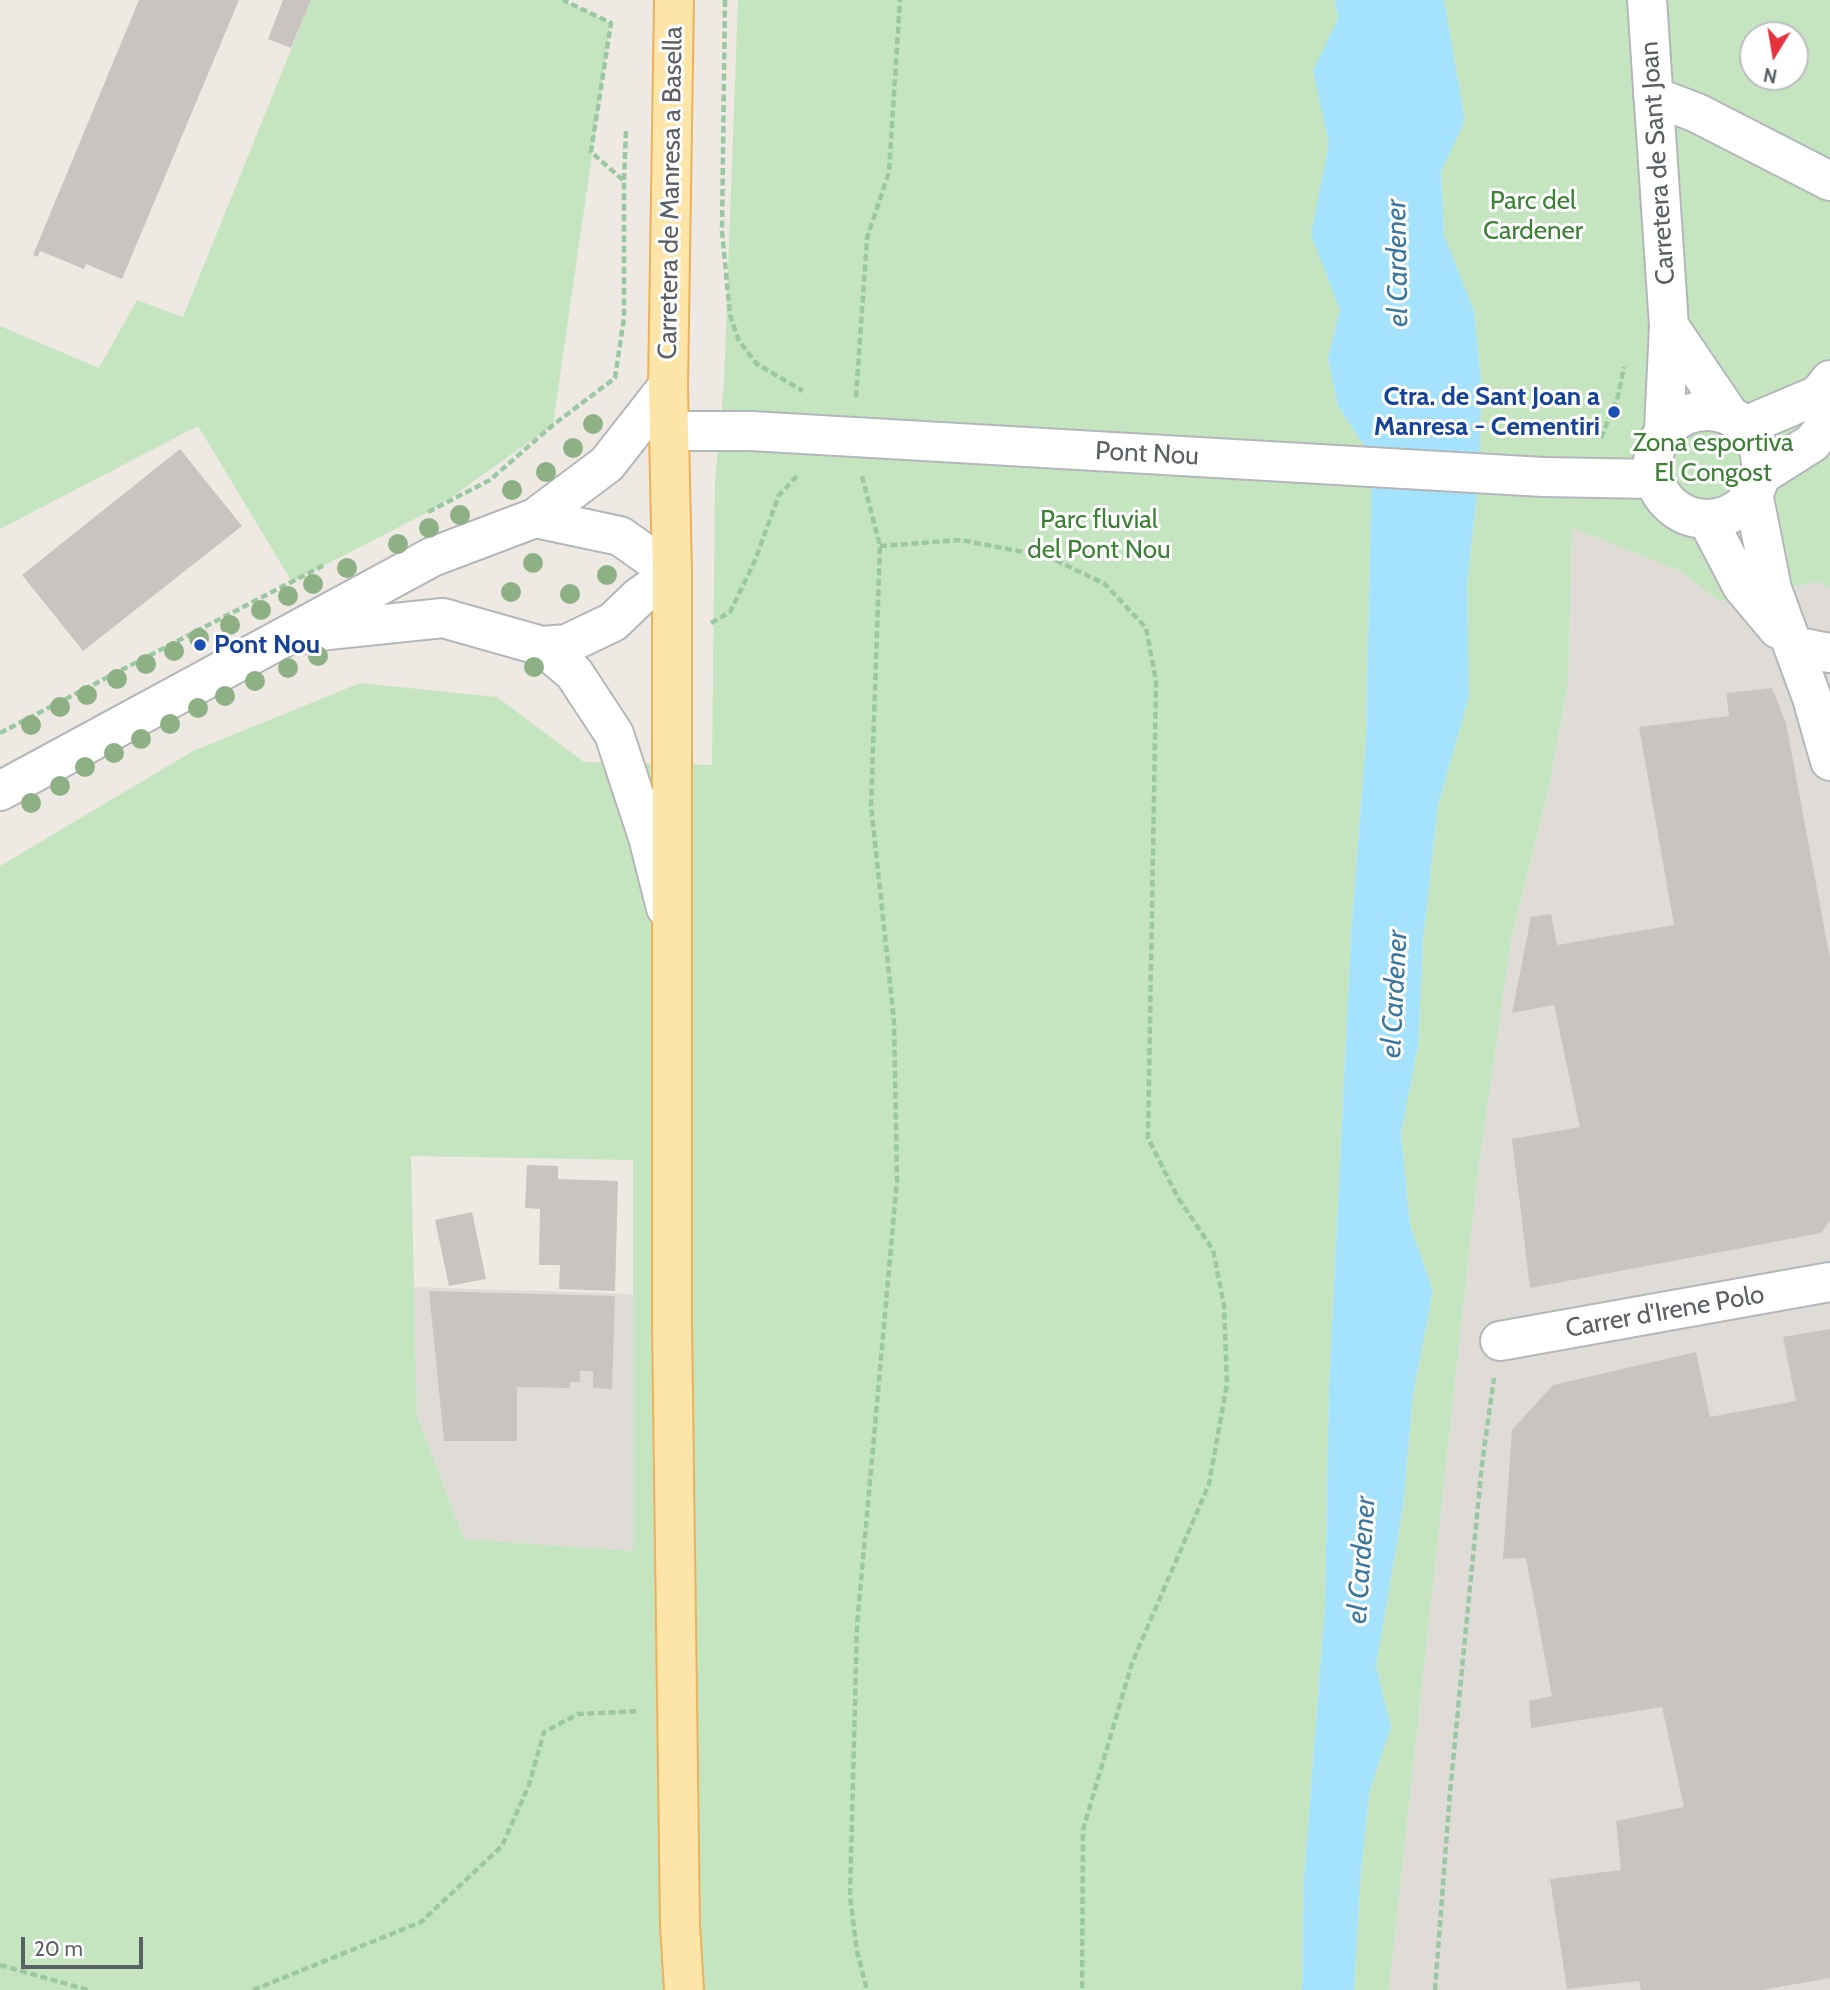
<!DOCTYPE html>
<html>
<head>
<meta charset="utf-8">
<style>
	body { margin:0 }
	#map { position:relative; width:1830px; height:1990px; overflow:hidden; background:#eeeae3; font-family:Cabin,sans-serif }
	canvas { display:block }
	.north { position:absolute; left:1739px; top:21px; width:70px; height:70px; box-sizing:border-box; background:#fff; border:2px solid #bdbfc1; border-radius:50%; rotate:191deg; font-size:19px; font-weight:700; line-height:28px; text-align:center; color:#5b6064 }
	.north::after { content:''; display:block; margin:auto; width:24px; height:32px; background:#e4333d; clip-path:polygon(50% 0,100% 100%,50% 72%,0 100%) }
	.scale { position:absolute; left:21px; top:1937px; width:122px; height:32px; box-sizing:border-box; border:4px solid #5b6064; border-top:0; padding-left:9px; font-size:21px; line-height:24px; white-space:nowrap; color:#5b6064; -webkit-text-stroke:5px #fff; paint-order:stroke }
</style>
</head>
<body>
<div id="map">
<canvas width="1830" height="1990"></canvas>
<div class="north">N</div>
<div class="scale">20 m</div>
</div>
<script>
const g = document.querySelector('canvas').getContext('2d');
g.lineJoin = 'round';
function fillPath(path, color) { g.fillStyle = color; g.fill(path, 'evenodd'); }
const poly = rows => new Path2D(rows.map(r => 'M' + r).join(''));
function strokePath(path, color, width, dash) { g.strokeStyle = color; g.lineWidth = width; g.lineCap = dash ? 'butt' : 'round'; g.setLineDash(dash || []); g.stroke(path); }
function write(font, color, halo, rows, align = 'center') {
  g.font = font + ' Cabin,sans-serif'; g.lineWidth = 6; g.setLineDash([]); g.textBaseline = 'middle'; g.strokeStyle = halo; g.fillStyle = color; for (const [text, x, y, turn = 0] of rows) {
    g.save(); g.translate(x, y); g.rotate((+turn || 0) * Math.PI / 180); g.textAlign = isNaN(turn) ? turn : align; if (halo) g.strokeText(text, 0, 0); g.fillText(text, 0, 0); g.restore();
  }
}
const industrial = poly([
	[1572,528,1680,571,1719,601,1817,582,1830,588,1830,1990,1389,1990,1477,1180,1511,941,1549,788,1568,682],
	[414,1287,633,1294,633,1551,464,1539,417,1415]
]);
const green = poly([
	[311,0,563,0,611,23,553,425,436,508,292,582,198,426,0,529,0,326,99,368,137,300,183,317],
	[738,0,1335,0,1338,19,1314,71,1329,143,1312,235,1340,310,1328,358,1338,406,1372,458,1366,738,1351,936,1329,1388,1325,1604,1304,1877,1302,1990,0,1990,0,866,193,751,360,683,497,697,584,762,712,765,715,481,724,381],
	[411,1156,633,1160,633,1551,464,1539,417,1415],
	[1444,0,1830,0,1830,588,1817,582,1719,601,1680,571,1572,528,1568,682,1549,788,1511,941,1477,1180,1389,1990,1354,1990,1361,1871,1370,1789,1391,1727,1376,1666,1403,1507,1413,1394,1433,1291,1410,1225,1401,1133,1418,1046,1423,942,1438,805,1469,697,1467,584,1480,467,1481,378,1474,311,1444,235,1441,172,1465,120],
	[1753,35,1795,35,1795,77,1753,77]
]);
const water = poly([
	[1335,0,1444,0,1465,120,1441,172,1444,235,1474,311,1481,378,1480,467,1467,584,1469,697,1438,805,1423,942,1418,1046,1401,1133,1410,1225,1433,1291,1413,1394,1403,1507,1376,1666,1391,1727,1370,1789,1361,1871,1354,1990,1302,1990,1304,1877,1325,1604,1329,1388,1351,936,1366,738,1372,458,1338,406,1328,358,1340,310,1311,235,1329,143,1313,71,1338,19]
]);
const building = poly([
	[139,0,239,0,122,279,86,264,84,269,40,251,38,257,33,255],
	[283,0,311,0,291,48,268,39],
	[180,449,242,526,83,651,22,575],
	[1772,688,1786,723,1830,958,1830,1220,1821,1233,1530,1288,1512,1139,1580,1127,1554,1005,1512,1013,1531,917,1551,914,1557,945,1674,925,1639,727,1729,716,1726,693],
	[527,1165,558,1166,558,1179,618,1181,615,1291,559,1289,560,1265,539,1265,540,1209,525,1208],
	[472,1212,486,1279,449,1286,435,1220],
	[429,1291,615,1296,612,1389,593,1388,593,1371,580,1371,580,1382,570,1382,570,1388,517,1387,517,1441,444,1441],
	[1830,1329,1830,1978,1762,1990,1641,1990,1639,1981,1567,1989,1550,1879,1621,1870,1616,1821,1684,1807,1662,1707,1531,1728,1529,1701,1552,1696,1526,1558,1503,1559,1512,1430,1553,1385,1696,1352,1710,1417,1796,1401,1783,1337]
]);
const path = poly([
	[725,0,722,231,730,315,739,341,757,364,803,391],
	[624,180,626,131],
	[856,397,867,238,889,172,900,0],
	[1601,438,1618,396,1624,367],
	[862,476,880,546,871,805,894,1021,897,1180,857,1626,850,1896,857,1951,867,1990],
	[428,512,490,480,553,425,615,378,624,318,624,181,591,152,611,23,563,0],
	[880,546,961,540,1049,557,1105,584,1146,628,1156,681,1148,1138,1177,1196,1213,1250,1224,1305,1227,1384,1209,1484,1132,1663,1083,1830,1082,1990],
	[711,623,730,612,754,563,779,495,798,475],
	[0,733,326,564],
	[0,1965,88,1990],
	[253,1990,421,1922,502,1846,529,1785,544,1732,578,1714,639,1711],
	[1435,1990,1450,1792,1482,1464,1494,1378]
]);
const minor = poly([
	[1647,0,1669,326,1664,430],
	[1653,96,1697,113,1830,181],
	[1669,326,1730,416],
	'1653 465a54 54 0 1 1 108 0a54 54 0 1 1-108 0Z',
	[1745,426,1818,395,1830,380],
	[669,431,751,431],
	[1760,476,1812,443,1830,421],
	[1543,477,1654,479],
	[1753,493,1772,589,1812,698,1830,761],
	[535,518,620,536,672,573,639,597,613,622,567,644,542,646],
	[1707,519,1742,586,1778,629],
	[308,634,328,630,443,618,542,646,574,673,614,734,648,837,666,908],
	[1793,646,1830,653],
	[0,791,432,557,535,518,607,464,668,386],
	[1500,1341,1830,1282]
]);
const major = poly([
	[674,0,668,386,672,573,672,1322,680,1925,684,1990]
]);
const minorBridge = poly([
	[751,431,1543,477]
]);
const trees = [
	[593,424],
	[573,448],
	[546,472],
	[512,490],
	[460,515],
	[429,528],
	[398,544],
	[533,563],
	[347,568],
	[607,575],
	[313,584],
	[511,592],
	[570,594],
	[288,596],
	[261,610],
	[230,625],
	[199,638],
	[174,651],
	[318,656],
	[146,664],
	[534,667],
	[288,668],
	[117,679],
	[255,681],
	[87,695],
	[225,696],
	[60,707],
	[198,708],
	[170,724],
	[31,725],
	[141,739],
	[114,753],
	[85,767],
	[60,786],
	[31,803]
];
const markers = [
	[1614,412,7,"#1a4fb4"],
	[200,645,7,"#1a4fb4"]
];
const streetNames = [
	["Carretera de Sant Joan",1658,163,-94],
	["Carretera de Manresa a Basella",671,193,-89],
	["Pont Nou",1147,454,3],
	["Carrer d'Irene Polo",1665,1312,-10]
];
const parkNames = [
	["Parc del",1533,201],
	["Cardener",1533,231],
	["Zona esportiva",1713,443],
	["El Congost",1713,473],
	["Parc fluvial",1099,520],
	["del Pont Nou",1099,550]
];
const transitNames = [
	["Ctra. de Sant Joan a",1600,397],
	["Manresa - Cementiri",1600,427],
	["Pont Nou",214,645,"left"]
];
const waterNames = [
	["el Cardener",1398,263,-91],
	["el Cardener",1395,994,-87],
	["el Cardener",1362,1560,-86]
];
fillPath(industrial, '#dfdcd8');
fillPath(green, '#c5e5c0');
fillPath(water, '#a5e2fc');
fillPath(building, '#c8c5c1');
strokePath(minor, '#b4b7ba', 42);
strokePath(major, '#edb15d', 42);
strokePath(path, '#9bc8a2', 4.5, [7, 3.5]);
strokePath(minor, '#fff', 38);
strokePath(major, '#fde4a9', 38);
strokePath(minorBridge, '#b4b7ba', 42, []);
strokePath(minorBridge, '#fff', 38);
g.fillStyle = '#8db084';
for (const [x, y] of trees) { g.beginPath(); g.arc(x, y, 10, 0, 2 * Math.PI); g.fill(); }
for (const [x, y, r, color] of markers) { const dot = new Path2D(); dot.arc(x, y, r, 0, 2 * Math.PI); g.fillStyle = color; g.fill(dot); strokePath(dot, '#fff', 2.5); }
write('26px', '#5b6064', '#fff', streetNames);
write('26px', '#3d8036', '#fff', parkNames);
write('bold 26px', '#164399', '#fff', transitNames, 'right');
write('italic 28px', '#3c789d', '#fff', waterNames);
</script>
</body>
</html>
